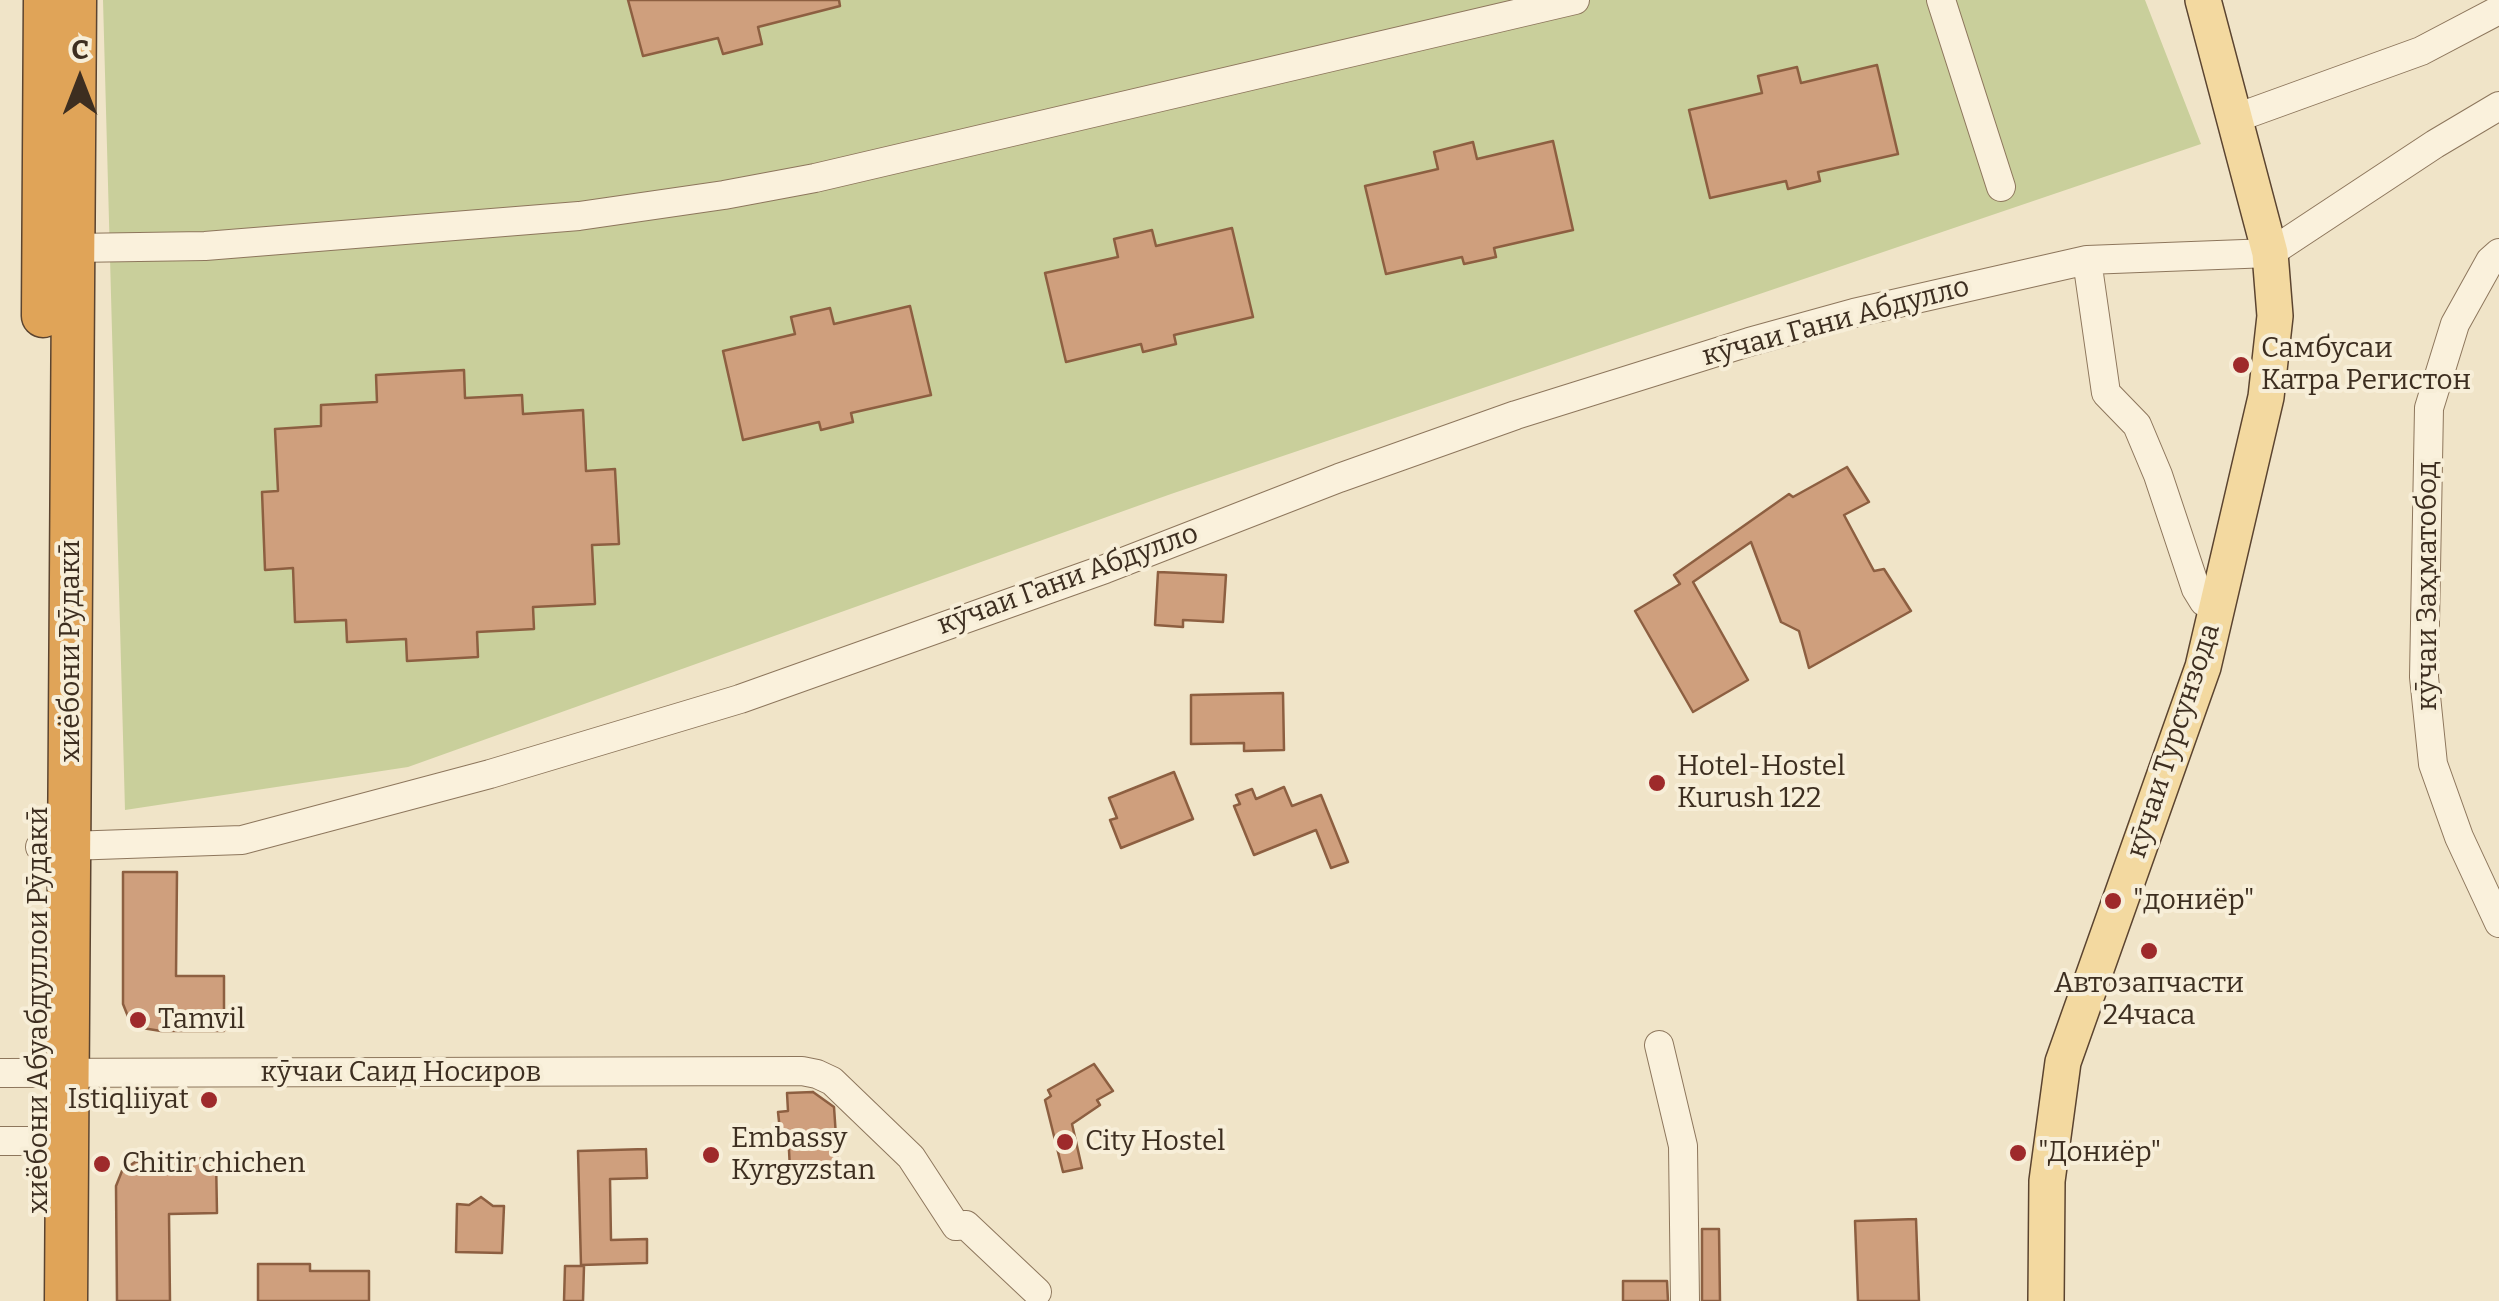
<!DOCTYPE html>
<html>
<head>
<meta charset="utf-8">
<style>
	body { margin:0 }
	#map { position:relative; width:2499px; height:1301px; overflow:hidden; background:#f0e4c8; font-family:Bitter,serif }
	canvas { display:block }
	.north { position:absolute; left:30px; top:30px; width:100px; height:100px; -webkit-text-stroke:8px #f7eed8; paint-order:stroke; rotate:0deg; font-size:28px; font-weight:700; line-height:40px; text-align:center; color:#3d2e20 }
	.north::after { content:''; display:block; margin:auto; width:35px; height:45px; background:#3d2e20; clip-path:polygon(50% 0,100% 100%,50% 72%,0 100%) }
</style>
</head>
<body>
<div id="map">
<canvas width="2499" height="1301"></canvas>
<div class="north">С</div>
</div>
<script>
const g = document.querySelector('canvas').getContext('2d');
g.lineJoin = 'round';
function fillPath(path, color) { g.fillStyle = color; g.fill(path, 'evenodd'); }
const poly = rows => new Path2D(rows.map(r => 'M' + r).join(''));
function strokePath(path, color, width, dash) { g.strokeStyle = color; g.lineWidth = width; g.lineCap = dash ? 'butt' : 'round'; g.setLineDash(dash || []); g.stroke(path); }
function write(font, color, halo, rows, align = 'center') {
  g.font = font + ' Bitter,serif'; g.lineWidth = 8; g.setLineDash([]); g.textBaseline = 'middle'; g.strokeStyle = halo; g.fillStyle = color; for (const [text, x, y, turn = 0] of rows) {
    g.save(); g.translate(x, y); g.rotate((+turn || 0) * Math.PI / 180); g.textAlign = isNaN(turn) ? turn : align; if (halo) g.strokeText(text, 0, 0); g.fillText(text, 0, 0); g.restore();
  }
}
const green = poly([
	[103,0,2145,0,2201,144,1171,494,408,767,125,810]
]);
const building = poly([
	[628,0,839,0,840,6,758,27,762,44,723,54,718,38,643,56,628,0],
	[1877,65,1898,154,1818,172,1820,181,1788,189,1786,181,1710,198,1689,110,1762,93,1758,76,1797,67,1801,83,1877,65],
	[1553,141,1573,230,1494,248,1496,257,1464,264,1462,257,1386,274,1365,186,1438,169,1434,152,1473,142,1477,159,1553,141],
	[1232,228,1253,317,1174,335,1176,344,1143,352,1141,344,1066,362,1045,273,1118,257,1114,239,1152,230,1156,246,1232,228],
	[910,306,931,395,851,413,853,422,821,430,819,422,743,440,723,351,795,334,791,317,830,308,834,324,910,306],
	[464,370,465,398,522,395,523,414,583,410,586,471,615,469,619,544,592,545,595,604,533,607,534,629,477,632,478,657,407,661,406,639,347,642,346,620,295,622,293,568,265,570,262,492,278,491,275,429,321,426,321,405,377,402,376,375,464,370],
	[1847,467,1869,502,1844,515,1874,571,1884,569,1911,611,1809,668,1799,631,1781,622,1751,542,1693,582,1748,680,1693,712,1635,611,1680,584,1674,575,1789,494,1793,497,1847,467],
	[1158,572,1226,575,1223,622,1183,620,1183,627,1155,625,1158,572],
	[1283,693,1284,750,1244,751,1244,743,1191,744,1191,695,1283,693],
	[1174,772,1193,819,1121,848,1110,820,1117,818,1109,798,1174,772],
	[1284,787,1292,806,1321,795,1348,862,1331,868,1316,830,1254,855,1234,806,1240,804,1236,795,1252,789,1256,799,1284,787],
	[123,872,177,872,176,976,224,976,224,1031,161,1031,142,1028,129,1019,123,1004,123,872],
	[1094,1064,1113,1091,1097,1100,1100,1105,1072,1124,1082,1168,1063,1172,1045,1100,1051,1096,1048,1090,1094,1064],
	[813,1092,834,1107,838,1166,790,1170,788,1130,780,1131,778,1112,788,1111,787,1093,813,1092],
	[646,1149,647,1178,610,1179,611,1240,647,1239,647,1263,581,1265,578,1151,646,1149],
	[216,1158,217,1213,169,1214,170,1301,117,1301,116,1186,122,1171,135,1162,154,1159,216,1158],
	[481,1197,493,1206,504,1206,502,1253,456,1252,457,1204,469,1205,481,1197],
	[1916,1219,1919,1301,1858,1301,1855,1221,1916,1219],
	[1702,1229,1719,1229,1720,1301,1702,1301,1702,1229],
	[258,1264,310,1264,310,1271,369,1271,369,1301,258,1301,258,1264],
	[565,1266,584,1266,583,1301,564,1301,565,1266],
	[1623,1281,1667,1281,1668,1301,1623,1301,1623,1281]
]);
const minor = poly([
	[1941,0,2001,187],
	[2236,118,2421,51,2499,10],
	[73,248,205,246,579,216,724,195,815,178,1575,0],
	[2499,253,2490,261,2455,324,2429,408,2424,677,2433,764,2459,837,2499,923],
	[2087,260,2106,393,2137,425,2158,475,2196,589,2204,602,2217,608],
	[40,847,242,840,490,774,740,699,1105,569,1339,478,1516,415,1749,342,1854,313,2087,260,2270,253,2435,144,2499,106],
	[1659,1045,1683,1146,1685,1301],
	[0,1073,802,1071,817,1074,832,1081,911,1157,956,1226,966,1225,1037,1292],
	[0,1141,67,1141]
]);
const major = poly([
	[2046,1301,2047,1181,2063,1062,2203,667,2266,397,2275,316,2270,253,2203,0]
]);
const highway = poly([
	[43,316,45,0],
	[66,1301,75,0]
]);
const markers = [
	[2241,365,10,"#9e2a2b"],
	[1657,783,10,"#9e2a2b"],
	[2113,901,10,"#9e2a2b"],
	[2149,951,10,"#9e2a2b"],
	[138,1020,10,"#9e2a2b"],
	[209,1100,10,"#9e2a2b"],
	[1065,1142,10,"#9e2a2b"],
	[2018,1153,10,"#9e2a2b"],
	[711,1155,10,"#9e2a2b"],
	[102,1164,10,"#9e2a2b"]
];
const streetNames = [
	["кӯчаи Гани Абдулло",1836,322,-15],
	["кӯчаи Гани Абдулло",1068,580,-20],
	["кӯчаи Заҳматобод",2428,586,-90],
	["хиёбони Рӯдакӣ",71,651,-90],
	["кӯчаи Турсунзода",2174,741,-72],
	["хиёбони Абуабдуллои Рӯдакӣ",39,1010,-90],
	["кӯчаи Саид Носиров",401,1073]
];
const poiNames = [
	["Самбусаи",2261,349],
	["Катра Регистон",2261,381],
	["Hotel-Hostel",1677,767],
	["Kurush 122",1677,799],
	["\"дониёр\"",2133,901],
	["Автозапчасти",2149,984,"center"],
	["24часа",2149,1016,"center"],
	["Tamvil",158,1020],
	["Istiqliiyat",189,1100,"right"],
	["Embassy",731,1139],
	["Kyrgyzstan",731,1171],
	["City Hostel",1085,1142],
	["\"Дониёр\"",2038,1153],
	["Chitir chichen",122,1164]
];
fillPath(green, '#c9cf9b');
fillPath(building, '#cf9f7d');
strokePath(building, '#8d5f41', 2.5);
strokePath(minor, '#8d765c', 30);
strokePath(major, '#5b4430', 38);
strokePath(highway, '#5b4430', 45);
strokePath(minor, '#faf1dc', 28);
strokePath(major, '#f3d9a0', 35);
strokePath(highway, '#e0a458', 42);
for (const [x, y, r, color] of markers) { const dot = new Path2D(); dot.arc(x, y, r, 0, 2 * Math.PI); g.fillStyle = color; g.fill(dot); strokePath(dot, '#f7eed8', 4); }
write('28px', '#3d2e20', '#f7eed8', streetNames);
write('28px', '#3d2e20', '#f7eed8', poiNames, 'left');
</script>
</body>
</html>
